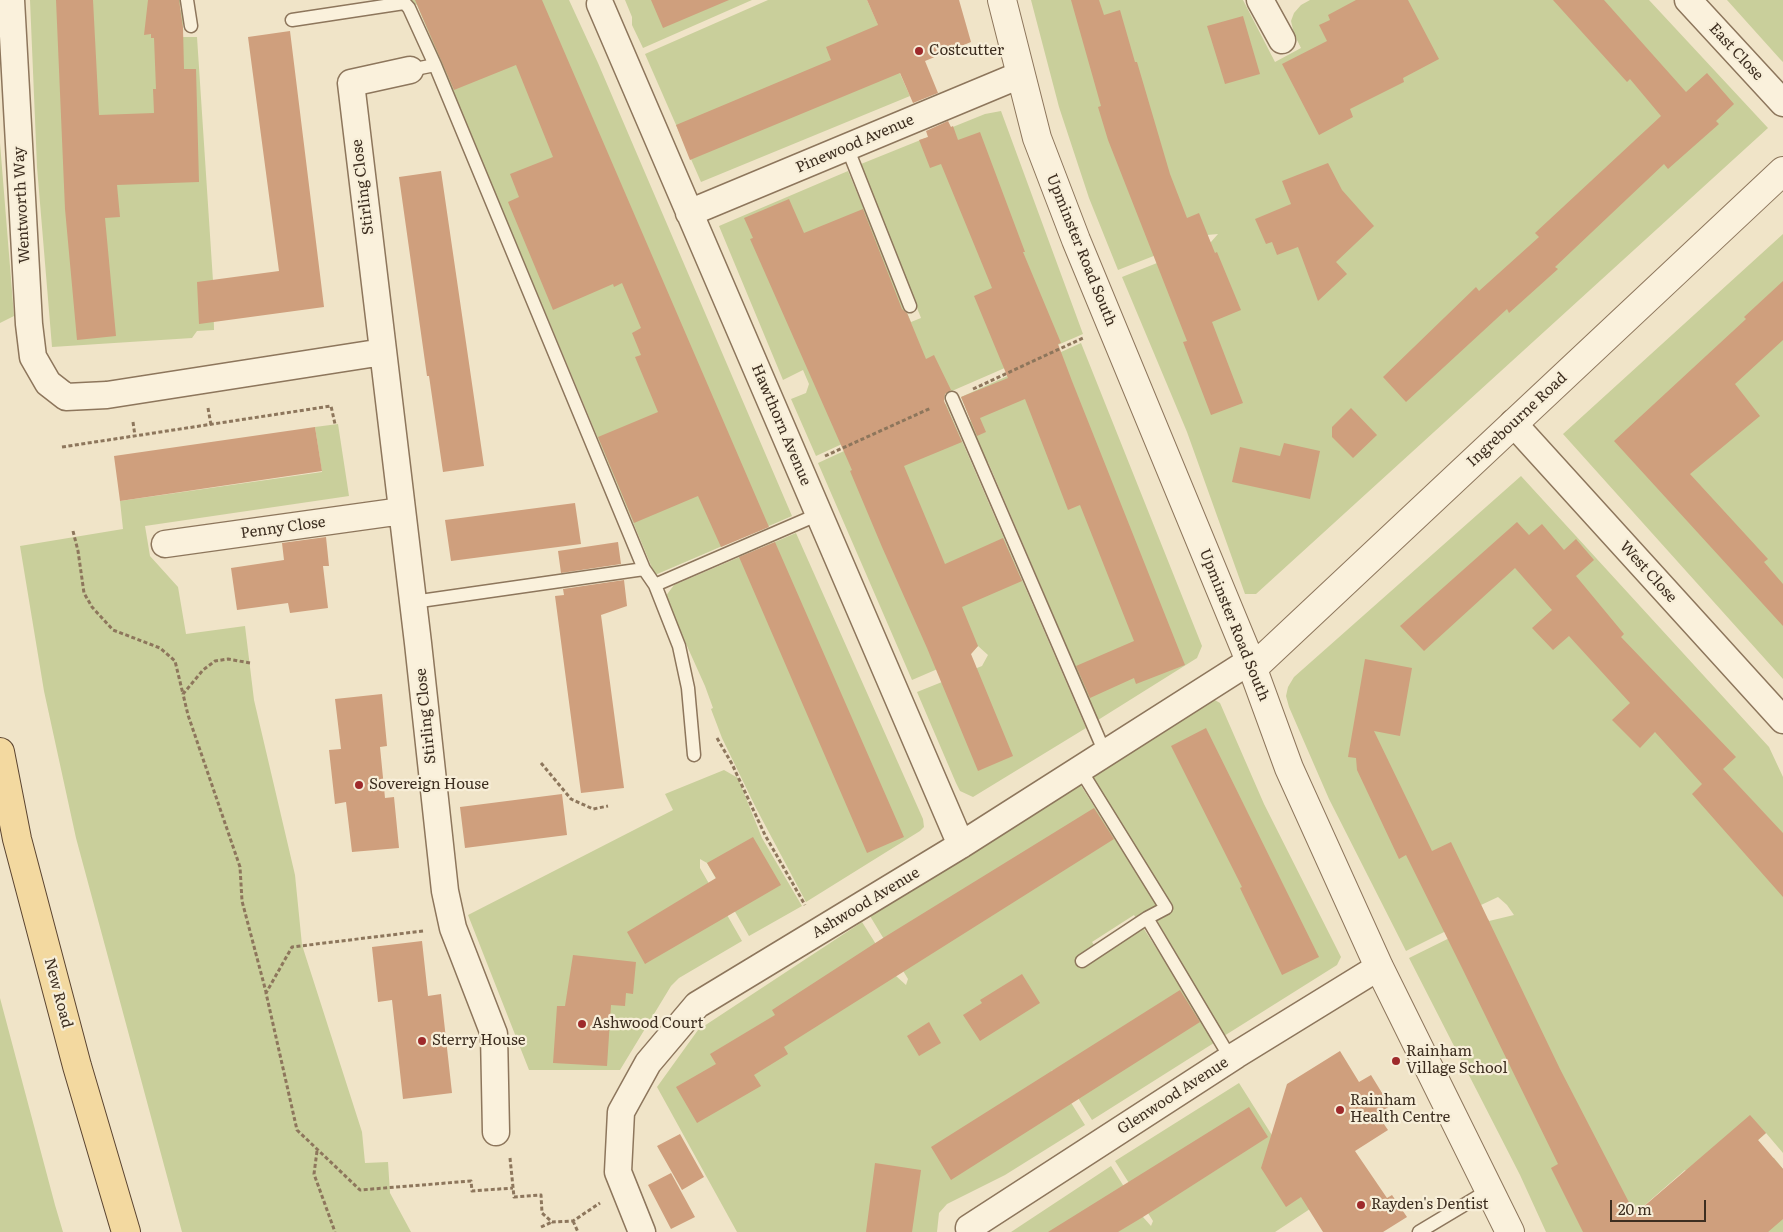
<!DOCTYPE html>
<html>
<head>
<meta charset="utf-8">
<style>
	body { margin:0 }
	#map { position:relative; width:1783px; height:1232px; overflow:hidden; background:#f0e4c8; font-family:Literata,serif }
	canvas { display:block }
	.scale { position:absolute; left:1610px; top:1200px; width:96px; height:22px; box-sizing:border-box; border:2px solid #3d2e20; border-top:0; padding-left:6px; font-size:15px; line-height:18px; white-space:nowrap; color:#3d2e20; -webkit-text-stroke:4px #f7eed8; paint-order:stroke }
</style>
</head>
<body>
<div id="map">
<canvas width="1783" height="1232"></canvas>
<div class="scale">20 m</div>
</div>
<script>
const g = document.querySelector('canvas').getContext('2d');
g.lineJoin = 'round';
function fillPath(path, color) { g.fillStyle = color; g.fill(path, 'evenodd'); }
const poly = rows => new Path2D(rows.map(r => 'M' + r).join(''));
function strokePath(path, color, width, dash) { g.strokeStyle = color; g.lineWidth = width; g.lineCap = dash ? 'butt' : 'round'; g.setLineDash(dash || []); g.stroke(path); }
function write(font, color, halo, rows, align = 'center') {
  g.font = font + ' Literata,serif'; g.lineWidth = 4.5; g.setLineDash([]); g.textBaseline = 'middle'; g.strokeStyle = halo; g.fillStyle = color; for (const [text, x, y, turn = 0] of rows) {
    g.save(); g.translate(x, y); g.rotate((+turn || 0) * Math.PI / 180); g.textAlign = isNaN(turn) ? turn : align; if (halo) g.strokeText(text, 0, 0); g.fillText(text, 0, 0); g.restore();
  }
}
const green = poly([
	[30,0,180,0,180,10,183,10,183,37,197,37,213,281,214,330,197,331,192,338,52,347,37,167],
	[409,0,569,0,598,63,792,516,655,575,417,5],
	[625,0,752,0,643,48,632,25,632,17],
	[768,0,867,0,910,96,701,182,645,54],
	[1031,0,1243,0,1275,62,1301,48,1294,34,1291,21,1294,13,1301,5,1310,0,1649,0,1768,128,1256,594,1245,594,1187,432,1122,277,1157,263,1203,251,1218,234,1207,235,1118,270,1089,198,1059,107],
	[1727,0,1783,0,1783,62,1780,59],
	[1001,111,1083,334,945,394,946,396,816,456,791,399,806,393,809,384,803,370,783,380,719,226,848,171,911,322,921,318,861,164,985,114],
	[0,143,14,316,0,323],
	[1783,234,1783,679,1563,434],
	[1081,343,1202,646,1197,658,1098,720,988,462,986,463,969,423,971,421,961,397],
	[946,404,1086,728,973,797,960,791,956,783,917,692,982,666,988,655,978,646,970,655,912,680,818,463],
	[338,424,349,496,145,526,150,556,178,587,186,634,245,626,254,700,295,875,302,945,362,1132,365,1163,388,1162,390,1193,411,1232,182,1232,76,838,44,691,20,546,123,529,120,501,322,472,315,427],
	[1521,476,1769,747,1783,777,1783,1153,1766,1133,1747,1150,1774,1158,1783,1169,1783,1232,1761,1232,1703,1190,1685,1170,1614,1232,1546,1232,1520,1175,1409,958,1488,919,1489,921,1514,915,1507,905,1498,897,1481,905,1484,912,1406,951,1329,799,1289,707,1286,696,1288,687,1294,677],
	[796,533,923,819,924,827,920,831,806,902,756,808,722,738,711,709,713,708,705,686,665,597,674,585],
	[1213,699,1220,703,1264,804,1341,957,1337,965,1224,1036,1155,917,1172,909,1092,776],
	[724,770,738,778,762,838,802,906,749,936,707,863,700,859,700,868,742,941,679,978,671,986,620,1070,529,1070,468,915,673,810,665,794],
	[1080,784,1158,907,1138,921,1134,915,1092,942,1096,948,1142,926,1217,1041,1092,1120,1059,1068,1051,1071,1085,1125,1005,1175,947,1204,939,1213,937,1232,737,1232,657,1087,698,1030,862,922,896,976,906,985,908,979,870,916],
	[0,998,55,1205,63,1232,0,1232],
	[1239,1083,1316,1205,1275,1232,1011,1232,1111,1166,1143,1217,1151,1226,1153,1221,1115,1161]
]);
const building = poly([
	[56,0,93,0,99,115,154,113,153,89,156,89,154,38,151,38,151,34,144,35,148,0,179,0,183,28,184,69,196,69,199,182,117,185,120,217,105,218,116,336,77,340,65,209],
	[415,0,542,0,769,527,721,547,698,496,634,523,598,437,658,412,635,357,641,355,632,333,641,328,622,283,614,287,613,284,553,310,508,202,519,197,510,174,553,157,516,65,454,90],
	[651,0,729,0,663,28],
	[867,0,959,0,971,42,925,61,938,93,913,103,900,73,690,160,676,125,831,60,826,47,878,25],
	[1071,0,1099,0,1104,15,1120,10,1135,62,1137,62,1170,174,1187,218,1199,213,1215,253,1217,252,1241,310,1212,322,1243,403,1211,415,1183,342,1187,341,1108,140,1098,107,1101,106],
	[1356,0,1408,0,1439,59,1403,78,1404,82,1350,109,1353,117,1319,135,1282,64,1327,41,1319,25,1330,20,1328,15],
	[1553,0,1604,0,1686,92,1707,73,1734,104,1716,121,1719,124,1668,169,1664,164,1555,267,1558,269,1509,313,1507,309,1406,402,1383,377,1476,287,1479,291,1539,237,1535,233,1661,116,1630,79,1627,82],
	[1243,16,1260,74,1225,84,1207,26],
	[290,31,324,307,199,324,197,282,279,271,248,37],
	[948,121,951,127,953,126,958,140,980,132,1025,252,1023,252,1061,343,1058,344,1072,381,1185,665,1136,684,1134,678,1090,698,1076,666,1134,641,1080,505,1068,510,1025,399,980,418,986,432,977,436,961,397,1008,378,974,296,992,288,941,164,930,168,919,140,928,137,926,131],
	[1328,163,1342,190,1374,226,1336,262,1347,274,1318,301,1298,247,1277,255,1272,242,1266,244,1255,219,1291,204,1282,181],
	[441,171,484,466,443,472,429,376,427,376,399,177],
	[789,199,804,233,863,209,902,309,907,313,926,359,934,355,951,390,945,394,944,401,962,442,904,466,945,564,1003,538,1022,581,962,607,978,646,971,654,1013,756,978,771,927,648,882,547,850,471,852,470,750,239,753,238,744,218],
	[1783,281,1783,340,1735,384,1760,416,1690,474,1768,559,1764,562,1783,584,1783,626,1614,441,1746,319,1744,317],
	[1351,408,1377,435,1353,458,1332,437,1332,427],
	[315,427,322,471,120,501,114,456],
	[1284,443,1320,451,1310,499,1232,482,1240,447,1280,456],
	[575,503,581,544,451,561,445,520],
	[1517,522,1529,535,1542,524,1564,550,1576,539,1594,560,1576,576,1624,634,1621,637,1736,757,1723,769,1783,833,1783,897,1692,794,1702,784,1655,732,1640,748,1612,720,1630,703,1569,636,1553,650,1532,628,1552,610,1515,568,1424,651,1400,626],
	[326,537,329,566,323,566,328,608,290,613,288,603,237,610,231,568,284,560,282,543],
	[618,542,621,564,561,573,558,551],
	[775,542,904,837,867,853,739,557],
	[624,580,627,606,601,615,624,788,581,793,555,596,564,595,563,589],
	[1365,659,1412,668,1400,736,1374,731,1432,851,1451,842,1560,1069,1635,1214,1750,1115,1766,1133,1758,1140,1783,1169,1783,1219,1768,1232,1583,1232,1551,1168,1558,1164,1464,972,1406,855,1399,859,1357,770,1356,758,1348,757],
	[382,694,387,746,380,747,385,798,394,797,399,848,352,852,346,802,335,804,329,750,341,749,335,699],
	[1206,728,1319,957,1282,975,1240,888,1242,887,1171,746],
	[562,794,567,835,465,848,460,807],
	[1094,808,1114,839,784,1047,788,1054,754,1075,761,1086,697,1123,676,1087,716,1064,710,1054,775,1015,772,1010,883,938],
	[753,837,781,885,645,964,627,932,716,878,707,863],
	[422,941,428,996,441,994,452,1093,403,1099,392,1000,378,1002,372,947],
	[573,955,636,962,633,994,626,993,625,1006,611,1005,607,1066,553,1063,557,1006,565,1006],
	[1022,974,1040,1003,980,1041,963,1015,982,1003,980,1000],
	[1180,990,1200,1022,951,1180,931,1147],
	[929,1022,941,1043,919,1056,907,1036],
	[1340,1051,1359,1082,1371,1075,1390,1106,1377,1114,1388,1130,1355,1151,1387,1198,1392,1195,1407,1217,1383,1232,1323,1232,1301,1197,1286,1207,1261,1168,1287,1084],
	[1249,1107,1268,1137,1143,1217,1118,1232,1048,1232],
	[680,1134,704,1177,682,1190,657,1146],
	[875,1163,921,1170,912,1232,866,1232],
	[671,1173,695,1217,671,1229,648,1185]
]);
const path = poly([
	[973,389,1083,338],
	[208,408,211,425],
	[133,422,135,436],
	[62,447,331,406,335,424],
	[825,456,931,408],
	[73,531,78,551,84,593,92,607,113,630,160,648,175,661,183,694],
	[250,663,228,659,215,661,203,670,183,694,188,715,240,867,242,901,266,992],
	[717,738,732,764,765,835,805,905],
	[541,763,571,799,593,809,608,806],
	[423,931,292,947,266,993,297,1130,360,1190,471,1181,472,1191,513,1188],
	[317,1151,314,1174,335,1232],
	[510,1158,514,1197,541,1195,542,1213,552,1222,573,1221,600,1203],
	[573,1221,578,1232],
	[541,1227,552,1222]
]);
const service = poly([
	[187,0,191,26],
	[402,0,409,8,435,65],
	[292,20,404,3],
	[410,70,435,65,644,569,655,585,679,646,688,688,694,755],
	[847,147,910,306],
	[952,398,1105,753],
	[655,585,819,514],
	[413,602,644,569],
	[1080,769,1166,908,1147,918,1231,1059],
	[1082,961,1147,918],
	[1419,1232,1489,1190]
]);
const minor = poly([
	[11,0,29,324,33,357,48,383,66,397,107,395,383,352],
	[1260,0,1282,40],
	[1688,0,1783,103],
	[600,4,961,845],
	[410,70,351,83,418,643,445,891,453,928,494,1034,496,1132],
	[689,213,1020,75],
	[1513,423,1783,720],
	[165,544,402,511],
	[969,1228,1236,1055,1379,967],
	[642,1232,618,1172,621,1112,648,1063,697,1005,961,845,1250,661]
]);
const tertiary = poly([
	[1002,0,1037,138,1076,240,1250,661,1289,768,1379,967,1510,1232],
	[1252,669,1783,171]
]);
const primary = poly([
	[0,752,17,839,77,1066,126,1232]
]);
const markers = [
	[919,51,5,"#9e2a2b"],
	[359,785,5,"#9e2a2b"],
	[582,1024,5,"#9e2a2b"],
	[422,1041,5,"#9e2a2b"],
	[1396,1061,5,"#9e2a2b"],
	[1340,1110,5,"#9e2a2b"],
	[1361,1205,5,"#9e2a2b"]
];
const poiNames = [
	["Costcutter",929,51],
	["Sovereign House",369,785],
	["Ashwood Court",592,1024],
	["Sterry House",432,1041],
	["Rainham",1406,1052],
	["Village School",1406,1069],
	["Rainham",1350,1101],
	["Health Centre",1350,1118],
	["Rayden's Dentist",1371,1205]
];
const streetNames = [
	["East Close",1736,52,47],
	["Pinewood Avenue",855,144,-23],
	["Stirling Close",363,187,-97],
	["Wentworth Way",22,205,-93],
	["Upminster Road South",1081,250,68],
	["Ingrebourne Road",1517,420,-43],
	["Hawthorn Avenue",781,425,67],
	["Penny Close",283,528,-8],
	["West Close",1648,572,48],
	["Upminster Road South",1234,625,68],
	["Stirling Close",426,716,-96],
	["Ashwood Avenue",866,903,-31],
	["New Road",58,993,75],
	["Glenwood Avenue",1173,1096,-33]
];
fillPath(green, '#c9cf9b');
fillPath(building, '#cf9f7d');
strokePath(service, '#8d765c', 15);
strokePath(minor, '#8d765c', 29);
strokePath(tertiary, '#8d765c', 30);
strokePath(primary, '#5b4430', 30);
strokePath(path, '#8d765c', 3, [4, 2.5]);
strokePath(service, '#faf1dc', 12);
strokePath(minor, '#faf1dc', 26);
strokePath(tertiary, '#faf1dc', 28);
strokePath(primary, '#f3d9a0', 28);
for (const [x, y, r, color] of markers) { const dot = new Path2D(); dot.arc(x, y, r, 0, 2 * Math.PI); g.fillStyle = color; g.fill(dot); strokePath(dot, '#f7eed8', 2); }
write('15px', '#3d2e20', '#f7eed8', poiNames, 'left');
write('15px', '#3d2e20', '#f7eed8', streetNames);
</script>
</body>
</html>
